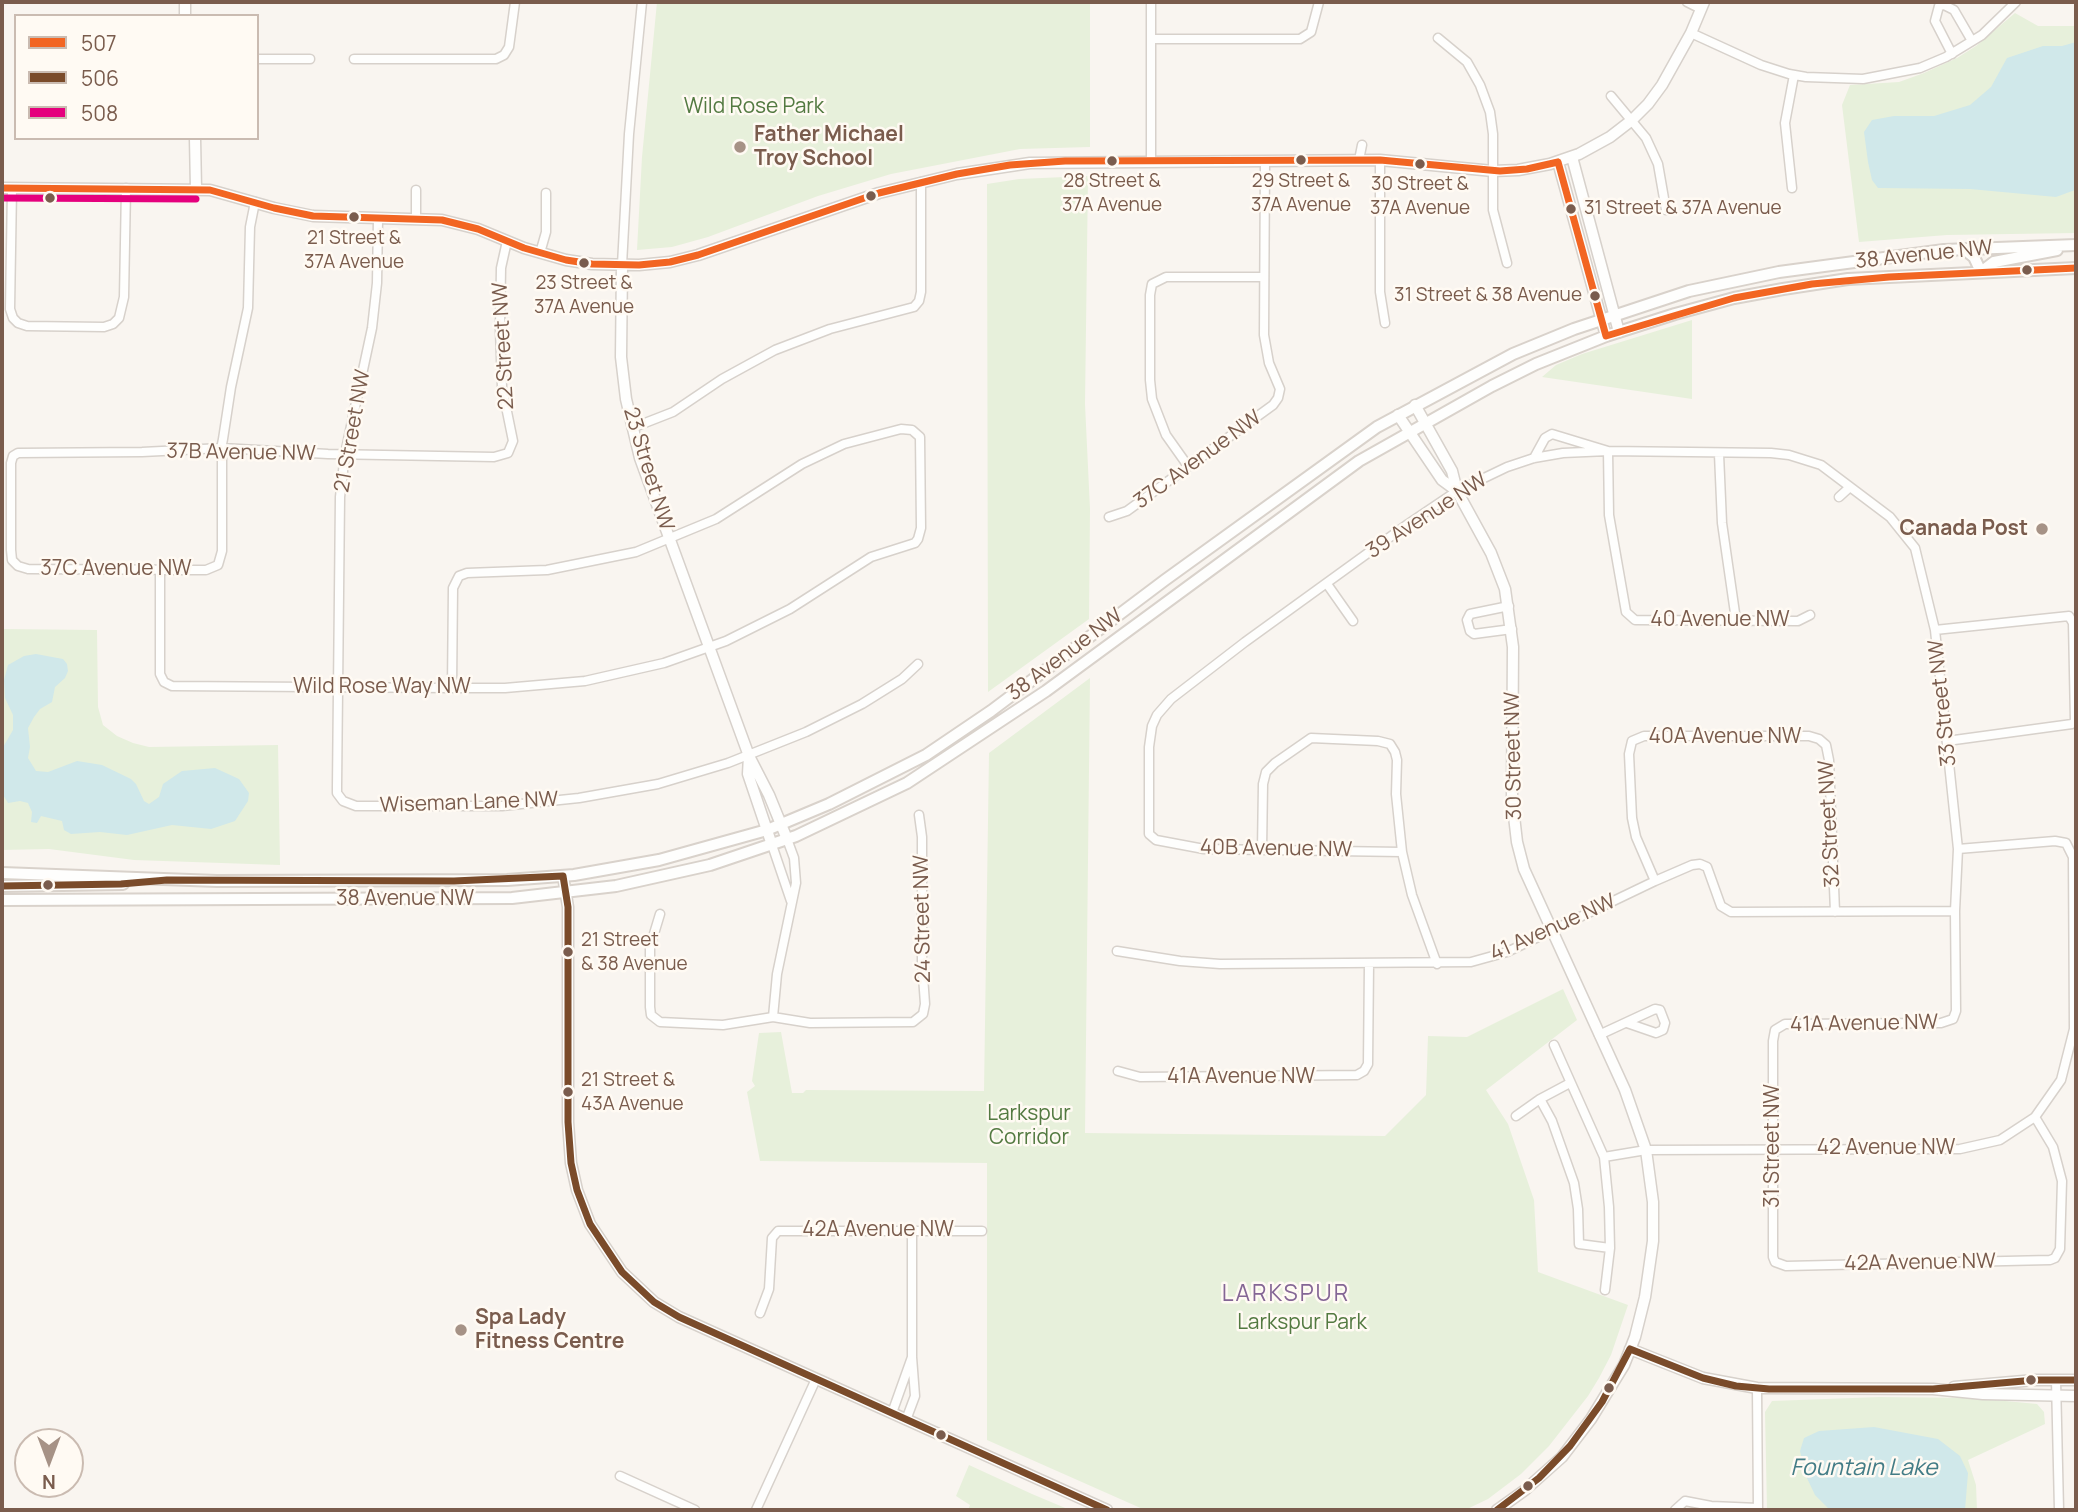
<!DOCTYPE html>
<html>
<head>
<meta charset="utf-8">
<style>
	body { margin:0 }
	#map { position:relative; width:2078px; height:1512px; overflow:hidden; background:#f9f5f0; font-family:Manrope,sans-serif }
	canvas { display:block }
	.frame { position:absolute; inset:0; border:4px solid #7a5c4d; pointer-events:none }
	.legend { position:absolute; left:14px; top:14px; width:245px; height:126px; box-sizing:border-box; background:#fffaf3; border:2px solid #cabbb1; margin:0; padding:9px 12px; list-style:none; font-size:21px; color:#7a5c4d }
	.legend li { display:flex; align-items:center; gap:14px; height:35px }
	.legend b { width:35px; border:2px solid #cabbb1 }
	.north { position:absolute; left:14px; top:1428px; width:70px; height:70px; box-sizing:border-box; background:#fffaf3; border:2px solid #cabbb1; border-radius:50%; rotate:180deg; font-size:19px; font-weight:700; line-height:28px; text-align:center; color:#7a5c4d }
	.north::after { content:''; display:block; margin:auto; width:24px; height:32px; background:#a69286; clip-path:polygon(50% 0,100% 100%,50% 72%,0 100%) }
</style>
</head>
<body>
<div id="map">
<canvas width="2078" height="1512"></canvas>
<div class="frame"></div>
<ul class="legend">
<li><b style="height:9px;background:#f26522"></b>507</li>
<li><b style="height:9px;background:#7a4b2a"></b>506</li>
<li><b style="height:9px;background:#e5007d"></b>508</li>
</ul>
<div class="north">N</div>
</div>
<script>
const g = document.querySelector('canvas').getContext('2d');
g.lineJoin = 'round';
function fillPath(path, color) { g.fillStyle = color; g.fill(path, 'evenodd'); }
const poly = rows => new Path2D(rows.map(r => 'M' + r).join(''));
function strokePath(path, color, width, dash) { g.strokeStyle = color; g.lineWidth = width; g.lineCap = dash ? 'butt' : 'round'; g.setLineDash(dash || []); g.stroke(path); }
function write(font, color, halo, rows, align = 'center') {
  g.font = font + ' Manrope,sans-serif'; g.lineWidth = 5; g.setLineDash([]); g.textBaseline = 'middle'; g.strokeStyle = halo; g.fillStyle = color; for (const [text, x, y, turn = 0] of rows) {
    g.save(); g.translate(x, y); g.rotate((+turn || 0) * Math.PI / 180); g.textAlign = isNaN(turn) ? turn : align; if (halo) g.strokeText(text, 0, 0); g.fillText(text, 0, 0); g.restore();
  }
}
const green = poly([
	[657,2,1090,2,1090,147,1020,149,891,174,818,196,708,237,672,247,637,250,642,157],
	[2015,13,2038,26,2076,26,2076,233,1947,235,1859,242,1842,105,1850,85,1899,82,1924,73,1957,58,1976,46],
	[1088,176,1085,404,1090,509,1089,619,988,692,987,184,1019,179],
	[1692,320,1692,399,1542,377,1556,365,1582,354],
	[2,629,97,630,98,707,103,725,117,736,133,743,149,747,278,745,280,865,134,860,49,849,2,850],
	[1090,678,1085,1133,1385,1136,1426,1095,1428,1036,1467,1037,1563,989,1577,1020,1486,1090,1508,1124,1534,1200,1538,1272,1628,1305,1611,1355,1599,1378,1588,1396,1549,1446,1521,1474,1488,1499,1465,1510,1145,1510,987,1440,987,1163,760,1161,747,1092,755,1086,752,1081,759,1033,781,1032,792,1093,803,1093,806,1090,984,1091,989,753],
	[1879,1397,1974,1398,2037,1404,2044,1412,2045,1424,1968,1460,1976,1485,1977,1510,1767,1510,1765,1412,1772,1401],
	[969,1465,1032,1494,1070,1510,968,1510,970,1505,956,1496]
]);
const water = poly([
	[2076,42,2075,190,2056,197,1970,189,1878,188,1872,180,1868,162,1864,132,1872,120,1894,116,1934,116,1970,105,1991,87,2007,58,2043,46,2062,46],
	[36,654,63,659,67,664,68,671,65,678,55,687,52,702,40,709,34,717,28,728,30,747,28,758,36,771,48,772,77,761,102,765,131,779,136,784,144,801,149,804,159,797,163,784,182,771,215,768,239,779,249,793,248,801,235,821,211,829,172,825,127,835,100,832,71,834,64,830,62,821,41,816,37,823,31,822,32,812,28,803,20,801,8,803,2,793,2,749,13,730,13,715,5,698,4,680,8,665,24,656],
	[1874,1427,1938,1439,1960,1456,1968,1473,1965,1510,1832,1510,1828,1508,1815,1495,1806,1476,1800,1451,1804,1438,1819,1431]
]);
const minor = poly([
	[1687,2,1701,9],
	[1691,33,1761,65,1789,74,1806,77,1863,79,1920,68,1946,57,1982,35,2016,2],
	[1438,38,1467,62,1480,85,1490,112,1493,134,1493,210,1507,263],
	[1151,39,1300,39,1311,32,1319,2],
	[1952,54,1935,21,1939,6,1944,5,1954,10,1972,41],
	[257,59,310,59],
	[354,59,496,59,504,55,509,47,515,2],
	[1611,96,1646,138,1658,164,1666,210],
	[1359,160,1362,145],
	[1380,160,1380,292,1385,323],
	[1151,161,1151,2],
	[1792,188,1785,123,1794,75],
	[12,189,10,309,13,318,18,323,27,326,104,327,113,324,119,318,124,297,126,188],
	[255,202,250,227,248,308,231,387,223,439,222,444,222,551,218,565,206,570,28,569,18,566,12,560,11,550,11,463,13,456,18,453,142,452,222,448,328,454,494,457,508,453,513,441,502,387,500,329,501,268,507,241],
	[378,219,377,283,372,328,345,454,340,497,337,787,337,793,343,801,356,806,502,806,579,798,658,784,728,763,806,732,862,704,902,679,918,664],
	[416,219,416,190],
	[540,253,546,232,546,193],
	[622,265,629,134,642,2],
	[632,428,673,412,722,379,775,350,830,329,914,307,919,301,921,292,921,182],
	[1719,454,1722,523,1736,620],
	[1534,458,1545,438,1552,434,1608,451,1609,515,1626,612,1635,620,1798,621,1810,615],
	[1188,466,1166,435,1152,399,1150,380,1150,295,1152,284,1166,277,1264,277],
	[1839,497,1850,487],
	[1109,517,1127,511,1273,405,1278,398,1280,389,1269,363,1264,335,1265,161],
	[160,569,160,674,164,682,172,686,452,688,505,688,585,681,664,663,726,641,790,609,871,557,915,543,918,539,921,528,920,437,912,430,901,429,844,444,802,464,716,519,636,552,547,570,467,573,459,576,453,588,452,688],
	[1327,584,1353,621],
	[1509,606,1470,614,1467,620,1470,631,1474,634,1512,629],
	[1935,630,2069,616,2073,623,2075,721,2072,724,1947,741],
	[772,845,791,901],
	[1262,850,1263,784,1266,772,1275,763,1311,738,1378,741,1390,744,1395,752,1397,760,1396,794,1402,852,1412,895,1437,964],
	[1402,852,1204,849,1156,840,1149,834,1149,747,1152,726,1157,715,1171,699,1245,642,1408,524,1457,491,1507,467,1534,458,1563,453,1608,451,1771,453,1789,455,1821,465,1890,517,1915,548,1935,630,1958,849,1955,911,1956,1011,1953,1019,1941,1023,1785,1024,1775,1030,1773,1041,1773,1257,1775,1262,1786,1266,2050,1260,2055,1258,2060,1249,2062,1181,2053,1147,2035,1117,2061,1080,2074,1029,2073,857,2066,843,2055,841,1958,849],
	[1655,881,1636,837,1632,818,1629,754,1632,741,1644,736,1809,736,1819,739,1826,745,1829,760,1835,912],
	[660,914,650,947,650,1007,651,1015,660,1022,723,1025,773,1017,810,1023,913,1022,923,1014,925,1004,922,962,922,837,919,815],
	[1117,951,1180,961,1220,964,1471,962,1507,952,1655,881,1692,865,1700,864,1707,867,1721,906,1731,912,1955,911],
	[773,1017,777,974,796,883,794,858,787,839],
	[1599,1035,1655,1009,1660,1010,1665,1023,1663,1030,1656,1033,1627,1023],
	[1554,1045,1604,1157,1609,1207,1610,1248,1579,1244,1578,1209,1574,1183,1552,1121,1540,1099,1570,1083],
	[1118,1071,1140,1077,1357,1075,1364,1071,1368,1064,1369,964],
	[1516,1116,1540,1099],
	[1604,1157,1646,1150,1960,1149,2000,1140,2035,1117],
	[1605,1290,1610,1248],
	[760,1313,769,1289,772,1238,778,1231,982,1231],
	[2056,1380,2059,1510],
	[1757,1388,1758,1510],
	[892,1413,912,1357],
	[906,1420,915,1396,912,1357,912,1231],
	[620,1476,695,1510],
	[756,1510,816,1379],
	[1675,1510,1685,1501,1711,1506,1758,1508]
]);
const tertiary = poly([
	[185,2,185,16],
	[195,138,196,189],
	[1572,157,1619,332],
	[1558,162,1606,336],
	[2,188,210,190,274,208,313,216,442,220,478,229,524,248,566,260,592,264,639,265,670,262,698,255,879,193,957,174,1030,163,1380,160,1493,171,1518,170,1550,164,1579,154,1610,137,1632,120,1648,104,1662,85,1691,33,1704,2],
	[622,265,621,357,626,399,640,458,749,756,769,795,787,839],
	[1415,405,1452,471,1457,491,1491,553,1505,589,1513,647,1512,799,1517,842,1524,869,1625,1090,1646,1150,1653,1202,1653,1241,1645,1297,1635,1337,1624,1365,1591,1419,1562,1457,1525,1490,1497,1510],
	[1398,415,1442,480,1457,491],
	[749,756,748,774,772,845],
	[563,876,568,907,568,1122,571,1163,577,1190,590,1224,622,1272,654,1302,679,1317,1107,1510],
	[1630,1349,1703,1378,1757,1388,1933,1389,1983,1394,2076,1396],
	[1954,1387,2035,1380,2076,1380]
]);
const secondary = poly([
	[1965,250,1974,257,1981,272],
	[1981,272,1994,262,2057,250],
	[2,873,217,881,507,880,574,875,659,860,767,830,829,804,926,755,991,711,1165,580,1377,427,1513,354,1574,329,1689,291,1779,272,1944,250,2076,245],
	[2,886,123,884],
	[2,900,512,898,616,886,710,865,796,836,907,783,1046,691,1359,461,1492,386,1536,364,1606,336,1675,314,1734,298,1783,289,1848,279,2076,268]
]);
const bus1 = poly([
	[1558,162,1606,336],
	[2,188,210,190,274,208,313,216,442,220,478,229,524,248,566,260,592,264,639,265,670,262,698,255,879,193,957,174,1010,165,1065,161,1380,160,1500,171,1527,169,1558,162],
	[1606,336,1734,298,1812,284,1889,277,2076,268]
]);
const bus2 = poly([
	[2,886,121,884,167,880,454,881,563,876,568,907,568,1122,571,1163,577,1190,590,1224,622,1272,654,1302,679,1317,1107,1510],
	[1630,1349,1703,1378,1736,1386,1769,1389,1933,1389,2035,1380,2076,1380],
	[1497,1510,1539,1478,1570,1446,1602,1402,1630,1349]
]);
const bus3 = poly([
	[2,198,196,199]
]);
const markers = [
	[740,147,7,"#a69286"],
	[1301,160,6,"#7a5c4d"],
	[1112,161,6,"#7a5c4d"],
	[1420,164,6,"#7a5c4d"],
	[871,196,6,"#7a5c4d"],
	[50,198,6,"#7a5c4d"],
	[1571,209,6,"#7a5c4d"],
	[354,217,6,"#7a5c4d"],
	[584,263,6,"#7a5c4d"],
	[2027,270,6,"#7a5c4d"],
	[1595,296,6,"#7a5c4d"],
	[2042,529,7,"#a69286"],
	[48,885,6,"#7a5c4d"],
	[568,952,6,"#7a5c4d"],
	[568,1092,6,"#7a5c4d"],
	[461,1330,7,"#a69286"],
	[2031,1380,6,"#7a5c4d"],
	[1609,1388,6,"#7a5c4d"],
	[941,1435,6,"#7a5c4d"],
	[1528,1486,6,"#7a5c4d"]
];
const busNames = [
	["28 Street &",1112,182],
	["37A Avenue",1112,206],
	["29 Street &",1301,182],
	["37A Avenue",1301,206],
	["30 Street &",1420,185],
	["37A Avenue",1420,209],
	["31 Street & 37A Avenue",1584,209,"left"],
	["21 Street &",354,239],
	["37A Avenue",354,263],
	["23 Street &",584,284],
	["37A Avenue",584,308],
	["31 Street & 38 Avenue",1582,296,"right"],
	["21 Street",581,941,"left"],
	["& 38 Avenue",581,965,"left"],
	["21 Street &",581,1081,"left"],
	["43A Avenue",581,1105,"left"]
];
const parkNames = [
	["Wild Rose Park",754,107],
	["Larkspur",1029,1114],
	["Corridor",1029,1138],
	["Larkspur Park",1302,1323]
];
const poiNames = [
	["Father Michael",754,135],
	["Troy School",754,159],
	["Canada Post",2028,529,"right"],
	["Spa Lady",475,1318],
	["Fitness Centre",475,1342]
];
const streetNames = [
	["38 Avenue NW",1924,255,-6],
	["22 Street NW",504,346,-93],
	["21 Street NW",353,431,-80],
	["37B Avenue NW",241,453,1],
	["37C Avenue NW",1198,460,-36],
	["23 Street NW",648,469,73],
	["39 Avenue NW",1427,516,-33],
	["37C Avenue NW",116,569],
	["40 Avenue NW",1720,620],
	["38 Avenue NW",1065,655,-37],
	["Wild Rose Way NW",382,687],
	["33 Street NW",1943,703,-96],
	["40A Avenue NW",1725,737],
	["30 Street NW",1514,756,-91],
	["Wiseman Lane NW",469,803,-2],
	["32 Street NW",1830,824,-93],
	["40B Avenue NW",1276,849,1],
	["38 Avenue NW",405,899],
	["24 Street NW",923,919,-91],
	["41 Avenue NW",1553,928,-24],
	["41A Avenue NW",1864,1024,-1],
	["41A Avenue NW",1241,1077],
	["31 Street NW",1773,1146,-90],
	["42 Avenue NW",1886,1148],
	["42A Avenue NW",878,1230],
	["42A Avenue NW",1920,1263,-1]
];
const neighbourhoodNames = [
	["LARKSPUR",1286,1295]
];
const waterNames = [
	["Fountain Lake",1864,1469]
];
fillPath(green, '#e7f0db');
fillPath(water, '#d0e8ea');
strokePath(minor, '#d7d1cb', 11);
strokePath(tertiary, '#d7d1cb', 13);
strokePath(secondary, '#d9d2cb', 14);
strokePath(minor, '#fefefd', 8);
strokePath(tertiary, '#fefefd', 10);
strokePath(secondary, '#fefefd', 10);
strokePath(bus1, '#f26522', 7);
strokePath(bus2, '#7a4b2a', 7);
strokePath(bus3, '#e5007d', 7);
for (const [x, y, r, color] of markers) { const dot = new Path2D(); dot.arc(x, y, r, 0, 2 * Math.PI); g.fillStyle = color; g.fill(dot); strokePath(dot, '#fffaf3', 2.5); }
write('19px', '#7a5c4d', '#fffaf3', busNames);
write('21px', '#537a41', '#fffaf3', parkNames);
write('bold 21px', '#7a5c4d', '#fffaf3', poiNames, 'left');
write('21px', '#7a5c4d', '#fffaf3', streetNames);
g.letterSpacing = '2px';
write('23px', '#846695', '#fffaf3', neighbourhoodNames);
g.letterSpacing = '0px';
write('italic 23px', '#437c86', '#fffaf3', waterNames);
</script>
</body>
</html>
